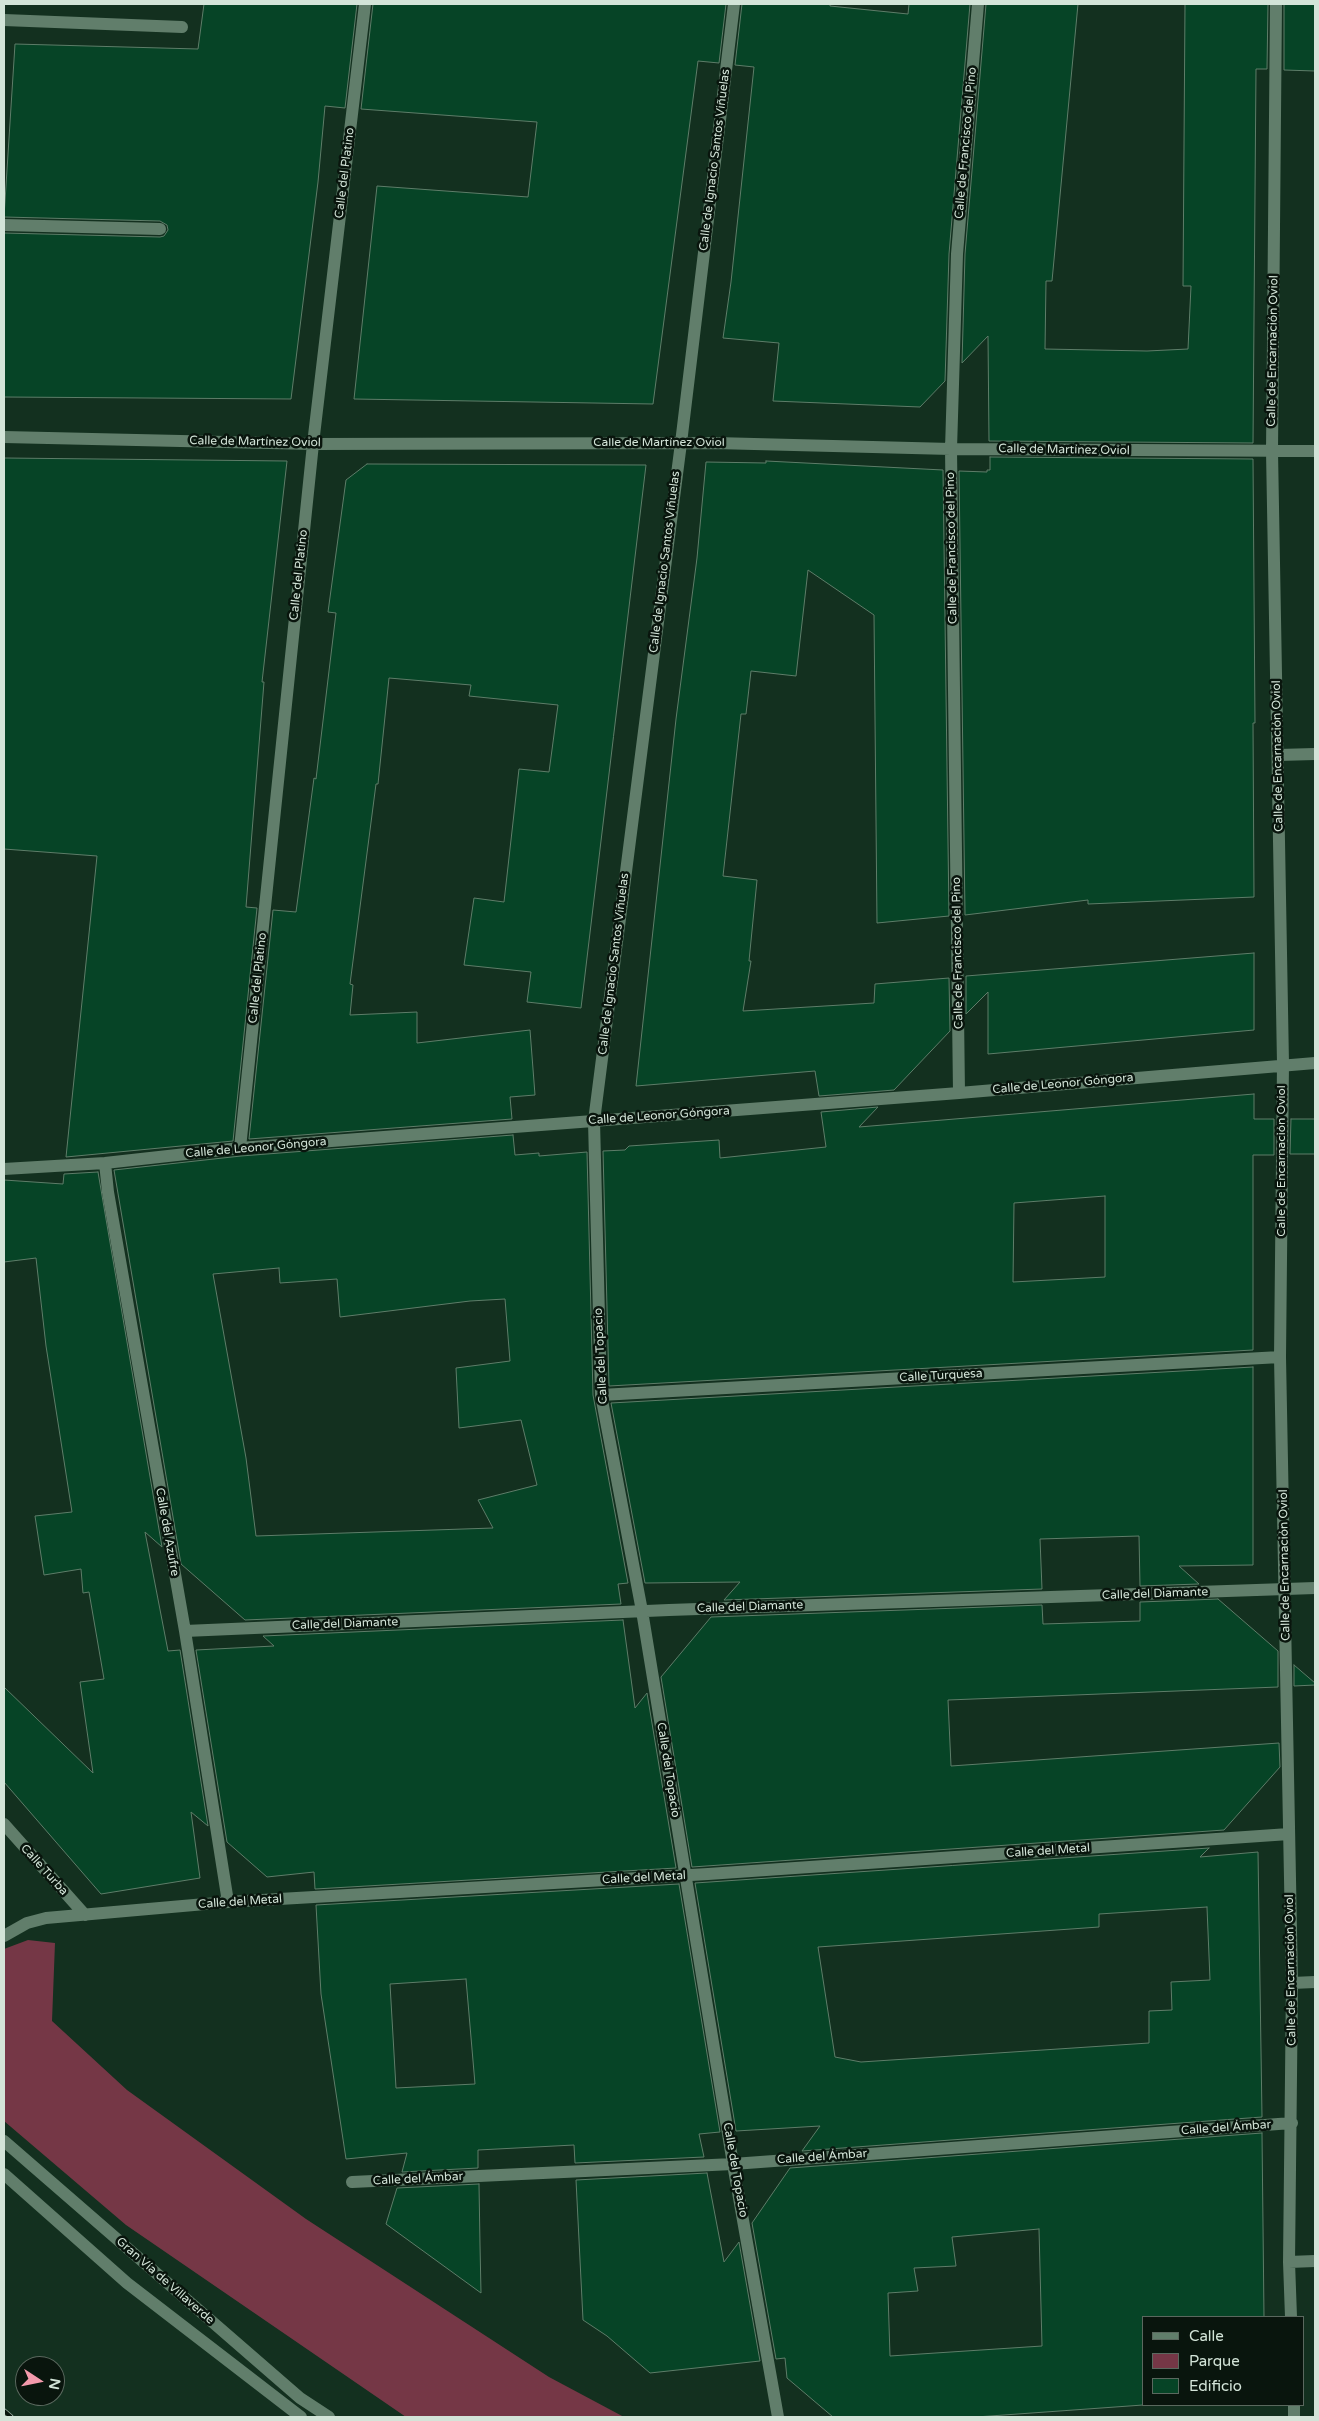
<!DOCTYPE html>
<html>
<head>
<meta charset="utf-8">
<style>
	body { margin:0 }
	#map { position:relative; width:1319px; height:2421px; overflow:hidden; background:#13301f; font-family:"Varela Round",sans-serif }
	canvas { display:block }
	.frame { position:absolute; inset:0; border:5px solid #d3e4d8; pointer-events:none }
	.legend { position:absolute; left:1142px; top:2316px; width:162px; height:90px; box-sizing:border-box; background:#09150d; border:1px solid #5a685e; margin:0; padding:6px 9px; list-style:none; font-size:15px; color:#d3e4d8 }
	.legend li { display:flex; align-items:center; gap:10px; height:25px }
	.legend b { width:25px; border:1px solid #5a685e }
	.north { position:absolute; left:15px; top:2356px; width:50px; height:50px; box-sizing:border-box; background:#09150d; border:1px solid #5a685e; border-radius:50%; rotate:101deg; font-size:14px; font-weight:700; line-height:20px; text-align:center; color:#d3e4d8 }
	.north::after { content:''; display:block; margin:auto; width:18px; height:22px; background:#f39aac; clip-path:polygon(50% 0,100% 100%,50% 72%,0 100%) }
</style>
</head>
<body>
<div id="map">
<canvas width="1319" height="2421"></canvas>
<div class="frame"></div>
<ul class="legend">
<li><b style="height:6px;background:#617e6b"></b>Calle</li>
<li><b style="height:14px;background:#753746"></b>Parque</li>
<li><b style="height:14px;background:#064426"></b>Edificio</li>
</ul>
<div class="north">N</div>
</div>
<script>
const g = document.querySelector('canvas').getContext('2d');
g.lineJoin = 'round';
function fillPath(path, color) { g.fillStyle = color; g.fill(path, 'evenodd'); }
const poly = rows => new Path2D(rows.map(r => 'M' + r).join(''));
function strokePath(path, color, width, dash) { g.strokeStyle = color; g.lineWidth = width; g.lineCap = dash ? 'butt' : 'round'; g.setLineDash(dash || []); g.stroke(path); }
function write(font, color, halo, rows, align = 'center') {
  g.font = font + ' "Varela Round",sans-serif'; g.lineWidth = 5; g.setLineDash([]); g.textBaseline = 'middle'; g.strokeStyle = halo; g.fillStyle = color; for (const [text, x, y, turn = 0] of rows) {
    g.save(); g.translate(x, y); g.rotate((+turn || 0) * Math.PI / 180); g.textAlign = isNaN(turn) ? turn : align; if (halo) g.strokeText(text, 0, 0); g.fillText(text, 0, 0); g.restore();
  }
}
const green = poly([
	[28,1940,55,1943,52,2021,127,2090,306,2219,549,2377,624,2417,406,2417,126,2225,4,2121,4,1949]
]);
const building = poly([
	[204,4,357,4,345,108,325,106,318,182,291,399,4,397,4,233,160,237,164,236,168,230,167,225,160,221,4,217,15,44,198,49,204,4],
	[373,4,726,4,719,63,698,61,653,404,354,399,377,186,528,197,537,122,361,109,373,4],
	[742,4,830,4,830,6,908,14,909,4,970,4,949,254,945,381,920,407,773,401,779,343,723,338,731,282,754,67,735,65,742,4],
	[986,4,1078,4,1052,281,1046,281,1045,349,1147,351,1188,349,1191,286,1183,286,1185,4,1268,4,1267,69,1256,69,1253,443,989,441,988,336,962,363,965,254,986,4],
	[1284,4,1315,4,1315,71,1284,70,1284,4],
	[990,457,1253,459,1255,723,1253,723,1254,897,1088,904,1088,900,965,915,959,471,987,472,987,470,990,470,990,457],
	[4,458,287,461,262,682,264,682,246,907,257,908,233,1141,66,1157,97,856,4,849,4,458],
	[766,461,943,470,949,916,877,923,874,615,808,570,796,676,751,671,746,714,741,714,723,876,757,880,749,961,751,961,743,1011,874,1003,875,984,949,978,950,1031,894,1090,819,1096,815,1071,636,1086,676,719,697,558,706,462,766,463,766,461],
	[367,464,646,465,581,1008,527,1002,531,972,464,965,474,898,504,902,519,769,549,772,558,705,469,696,471,685,389,678,378,784,376,784,350,984,353,985,350,1015,417,1012,417,1043,530,1030,535,1095,510,1097,512,1119,249,1139,273,910,296,912,314,778,316,779,336,613,328,612,346,480,367,464],
	[1254,953,1254,1030,988,1054,988,992,966,1014,966,976,1254,953],
	[1254,1094,1254,1119,1274,1119,1274,1155,1253,1155,1253,1350,609,1386,603,1151,625,1150,629,1146,719,1140,720,1158,826,1147,821,1112,878,1107,859,1127,1254,1094],
	[1105,1196,1105,1277,1013,1282,1014,1203,1105,1196],
	[1291,1119,1315,1119,1315,1154,1290,1154,1291,1119],
	[513,1135,515,1155,539,1153,539,1156,587,1152,593,1395,628,1583,618,1584,621,1604,245,1620,181,1564,114,1170,241,1156,513,1135],
	[279,1268,280,1283,337,1279,340,1317,470,1301,505,1299,510,1361,456,1368,459,1428,521,1420,537,1485,478,1500,493,1528,256,1536,246,1458,213,1274,279,1268],
	[98,1172,162,1547,145,1532,168,1651,180,1650,208,1826,191,1812,200,1878,101,1894,4,1782,4,1687,93,1773,80,1682,104,1679,89,1592,83,1593,81,1569,44,1575,35,1516,72,1512,46,1346,36,1258,4,1262,4,1180,63,1184,64,1174,98,1172],
	[1253,1367,1253,1565,1179,1566,1199,1584,1140,1586,1139,1536,1040,1539,1042,1589,724,1600,740,1582,645,1583,611,1403,1253,1367],
	[1218,1599,1278,1651,1278,1687,948,1700,951,1766,1279,1743,1280,1767,1224,1830,692,1867,661,1677,711,1617,1042,1605,1043,1624,1140,1621,1140,1602,1218,1599],
	[623,1620,635,1708,647,1693,676,1868,315,1889,314,1872,267,1877,227,1842,196,1650,274,1646,263,1636,623,1620],
	[1294,1665,1315,1683,1315,1685,1294,1686,1294,1665],
	[1209,1848,1200,1857,1258,1852,1262,2117,802,2151,820,2126,736,2131,695,1883,1209,1848],
	[1207,1907,1210,1980,1171,1982,1172,2010,1149,2011,1149,2043,861,2062,835,2057,818,1947,1099,1927,1099,1914,1207,1907],
	[679,1884,720,2132,699,2134,704,2157,575,2163,574,2145,478,2150,478,2168,402,2172,407,2153,346,2159,321,1994,316,1905,679,1884],
	[466,1979,475,2084,396,2088,390,1984,466,1979],
	[1262,2133,1264,2317,1143,2317,1143,2405,976,2417,833,2417,787,2378,785,2358,776,2359,752,2223,790,2168,1262,2133],
	[1039,2229,1042,2346,890,2356,888,2293,918,2291,914,2268,956,2266,952,2237,1039,2229],
	[707,2173,724,2262,739,2242,760,2361,650,2373,607,2336,583,2320,576,2180,707,2173],
	[479,2184,480,2245,481,2293,386,2224,397,2188,479,2184]
]);
const minor = poly([
	[734,4,681,443,594,1121,601,1395,642,1611,733,2164,778,2417],
	[1276,4,1272,451,1283,1064,1280,1357,1292,1983,1289,2262,1291,2317],
	[4,20,182,27],
	[4,225,160,229],
	[4,437,313,444,715,443,951,449,1315,451],
	[1278,755,1315,754],
	[959,1093,951,449,957,254,978,4],
	[240,1148,313,444,365,4],
	[105,1163,108,1192,185,1631,228,1902],
	[4,1169,105,1163,240,1148,959,1093,1315,1063],
	[601,1395,1280,1357],
	[185,1631,669,1610,1315,1588],
	[4,1824,85,1915],
	[4,1936,27,1923,46,1918,228,1902,708,1874,1289,1834],
	[1292,1983,1315,1982],
	[4,2141,300,2398,329,2417],
	[4,2174,127,2283,301,2417],
	[352,2182,733,2164,1292,2123],
	[1289,2262,1315,2261],
	[1294,2405,1294,2417]
]);
const rail = poly([
	[4,2411,11,2417]
]);
const streetNames = [
	["Calle de Francisco del Pino",966,143,-85],
	["Calle de Ignacio Santos Viñuelas",715,160,-83],
	["Calle del Platino",345,173,-83],
	["Calle de Encarnación Oviol",1273,351,-89],
	["Calle de Martínez Oviol",255,442,1],
	["Calle de Martínez Oviol",659,443],
	["Calle de Martínez Oviol",1064,450,1],
	["Calle de Francisco del Pino",952,548,-91],
	["Calle de Ignacio Santos Viñuelas",665,562,-83],
	["Calle del Platino",299,575,-84],
	["Calle de Encarnación Oviol",1278,756,-91],
	["Calle de Francisco del Pino",958,953,-91],
	["Calle de Ignacio Santos Viñuelas",614,964,-83],
	["Calle del Platino",258,978,-84],
	["Calle de Leonor Góngora",1063,1084,-5],
	["Calle de Leonor Góngora",659,1116,-4],
	["Calle de Leonor Góngora",256,1148,-5],
	["Calle de Encarnación Oviol",1282,1161,-90],
	["Calle del Topacio",601,1356,-93],
	["Calle Turquesa",941,1376,-3],
	["Calle del Azufre",167,1532,80],
	["Calle de Encarnación Oviol",1285,1565,-91],
	["Calle del Diamante",1155,1594,-2],
	["Calle del Diamante",750,1607,-2],
	["Calle del Diamante",345,1624,-2],
	["Calle del Topacio",668,1770,81],
	["Calle del Metal",1048,1851,-4],
	["Calle Turba",44,1870,48],
	["Calle del Metal",644,1878,-3],
	["Calle del Metal",240,1902,-4],
	["Calle de Encarnación Oviol",1291,1970,-91],
	["Calle del Ámbar",1226,2128,-4],
	["Calle del Ámbar",822,2157,-4],
	["Calle del Topacio",735,2170,80],
	["Calle del Ámbar",418,2179,-3],
	["Gran Vía de Villaverde",165,2281,41]
];
fillPath(green, '#753746');
fillPath(building, '#064426');
strokePath(building, '#5e7d69', 1);
strokePath(minor, '#617e6b', 12);
strokePath(rail, '#9cb1a3', 5.5);
strokePath(rail, '#09150d', 4, [11]);
write('12px', '#d3e4d8', '#09150d', streetNames);
</script>
</body>
</html>
